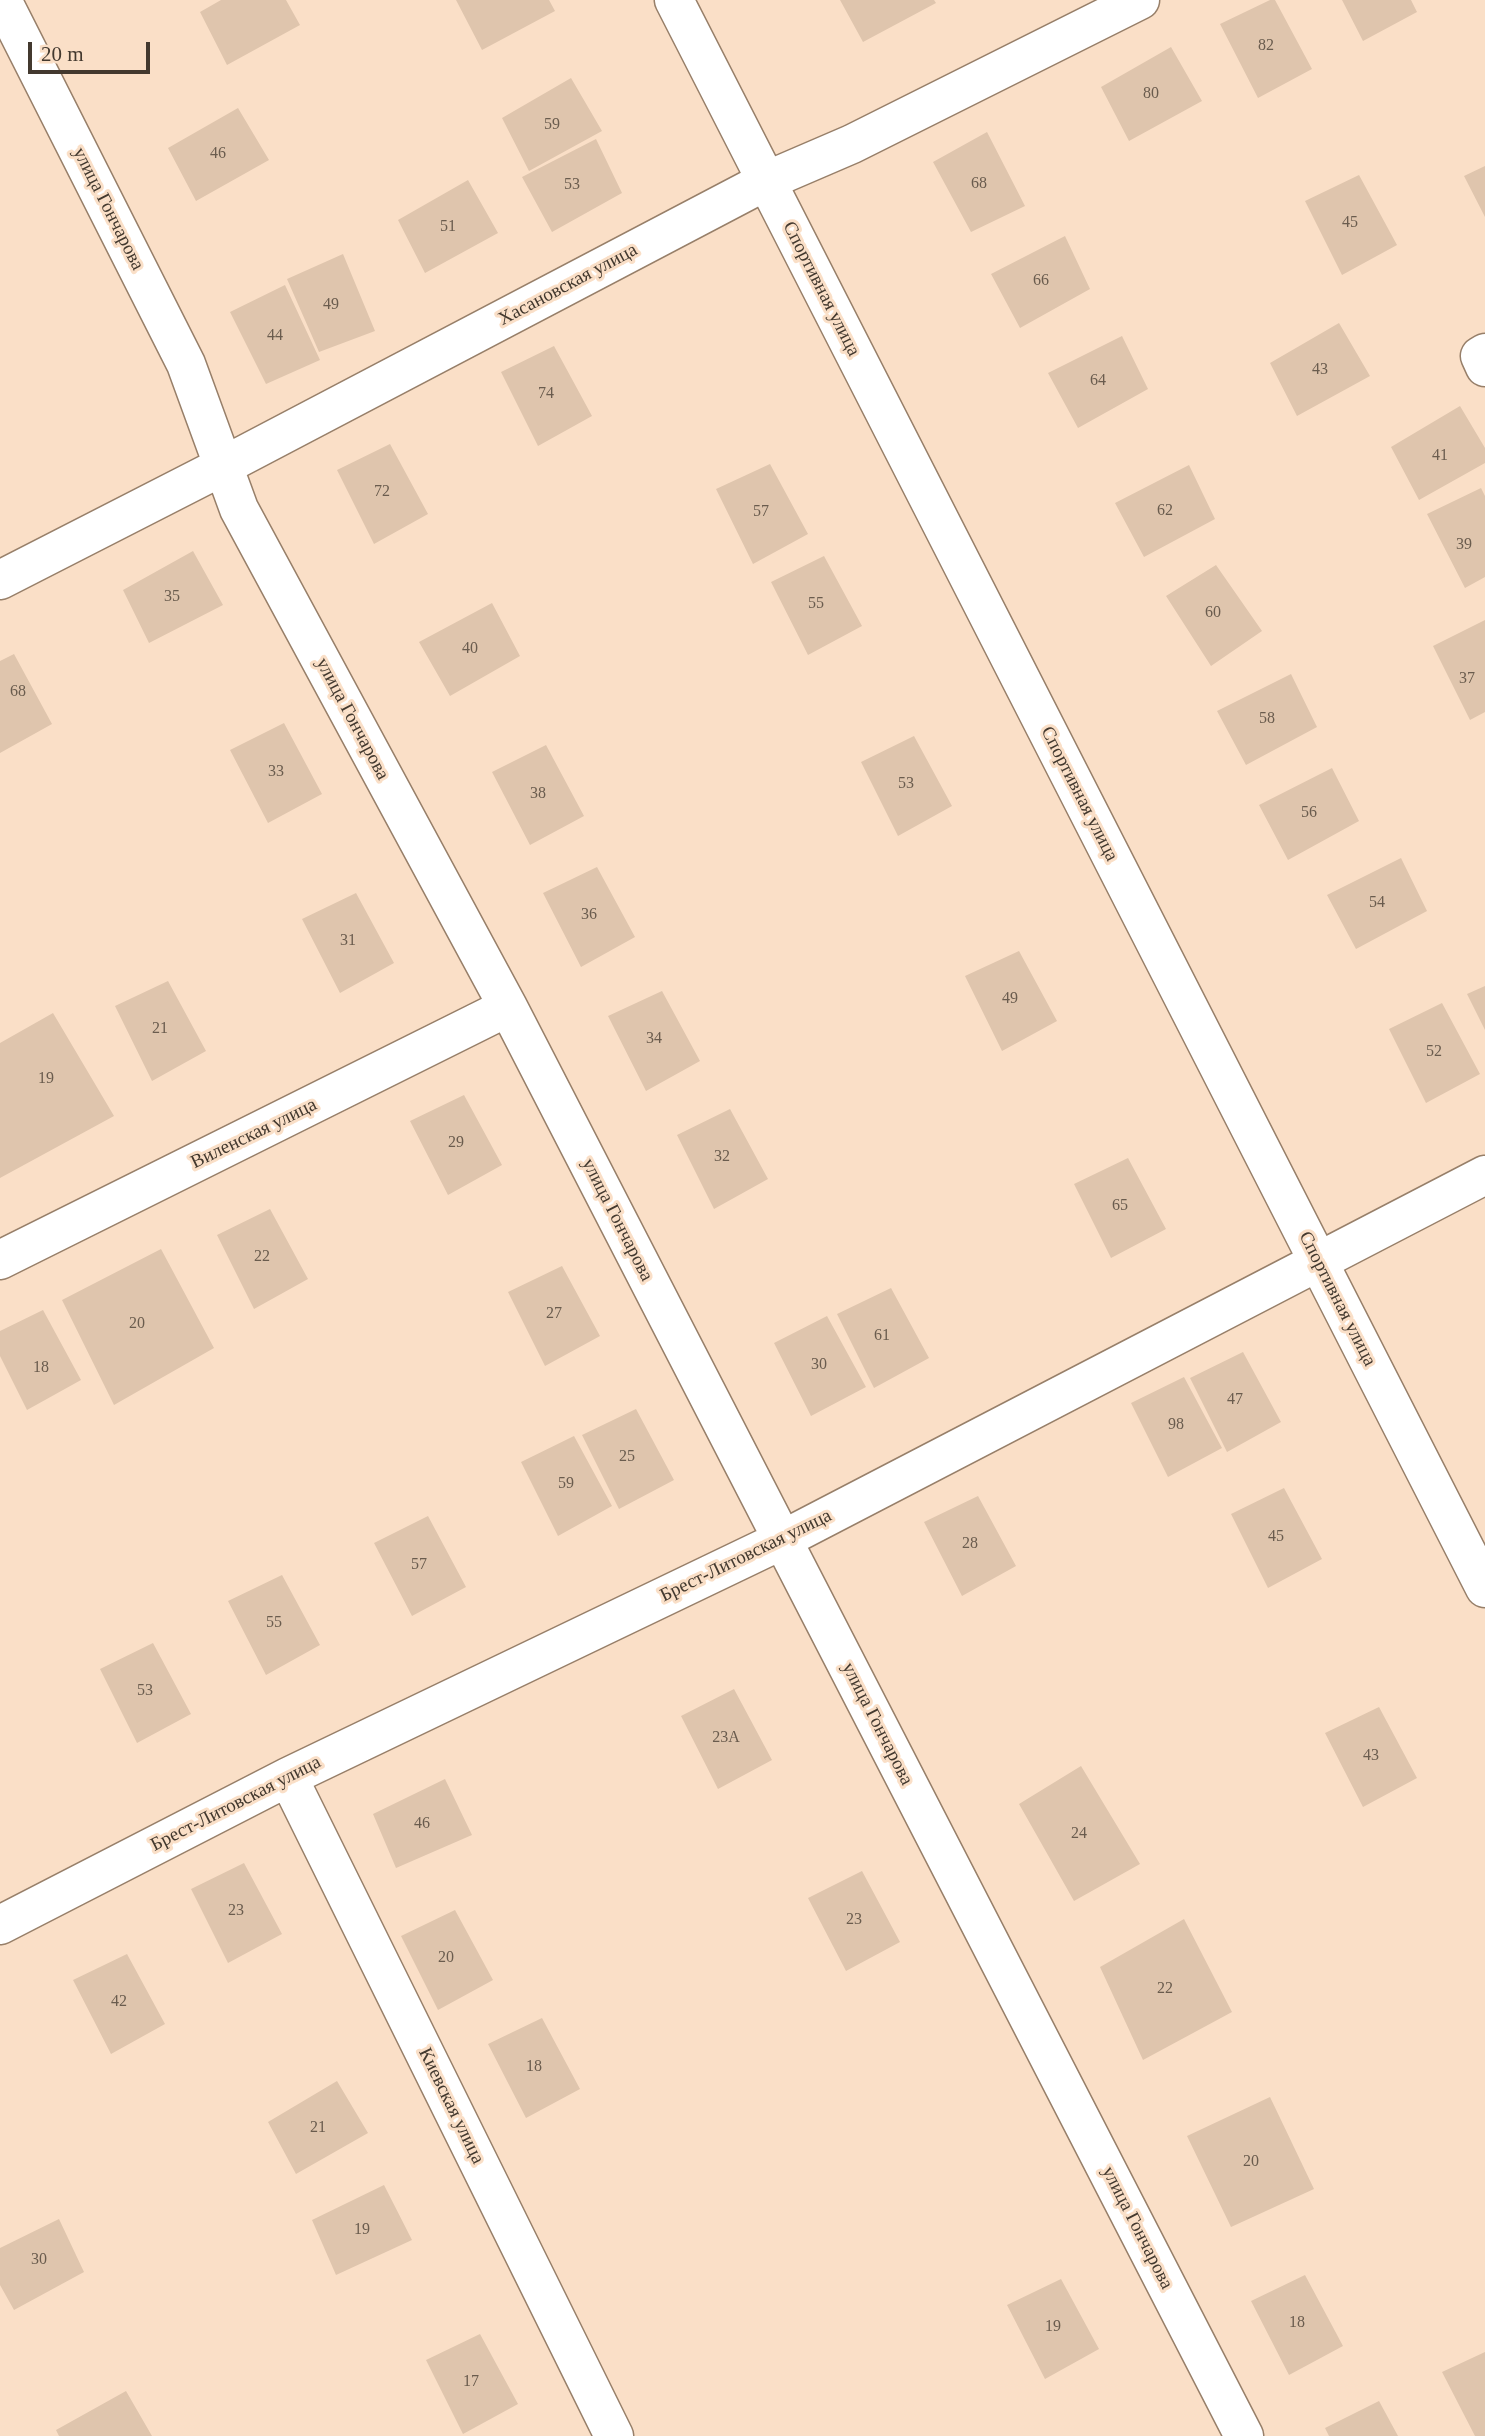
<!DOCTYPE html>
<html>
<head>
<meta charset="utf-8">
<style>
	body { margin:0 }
	#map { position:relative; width:1485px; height:2436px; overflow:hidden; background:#fadfc7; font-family:Georgia,serif }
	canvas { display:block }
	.scale { position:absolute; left:28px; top:42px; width:122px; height:32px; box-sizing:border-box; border:4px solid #43392f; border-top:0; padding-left:9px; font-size:21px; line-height:24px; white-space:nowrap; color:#43392f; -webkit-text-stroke:5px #fadfc7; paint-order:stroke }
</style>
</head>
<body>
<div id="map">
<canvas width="1485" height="2436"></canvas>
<div class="scale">20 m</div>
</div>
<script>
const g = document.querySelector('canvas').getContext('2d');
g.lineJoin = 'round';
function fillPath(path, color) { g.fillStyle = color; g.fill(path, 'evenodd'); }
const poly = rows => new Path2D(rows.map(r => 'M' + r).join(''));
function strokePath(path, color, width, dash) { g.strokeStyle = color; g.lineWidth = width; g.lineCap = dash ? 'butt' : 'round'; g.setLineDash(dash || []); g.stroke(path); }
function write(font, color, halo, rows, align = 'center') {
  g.font = font + ' Georgia,serif'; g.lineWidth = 6; g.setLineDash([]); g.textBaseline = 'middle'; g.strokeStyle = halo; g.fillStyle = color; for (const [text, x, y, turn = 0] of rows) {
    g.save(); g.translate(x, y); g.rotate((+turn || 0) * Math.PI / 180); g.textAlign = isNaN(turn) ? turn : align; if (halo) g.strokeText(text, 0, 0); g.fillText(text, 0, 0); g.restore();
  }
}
const building = poly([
	[221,0,286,0,300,25,227,65,200,12],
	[456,0,549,0,555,11,482,50],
	[840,0,934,0,936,3,863,42],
	[1270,0,1275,0,1312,69,1258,98,1220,24],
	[1342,0,1411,0,1417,12,1363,41],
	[1171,47,1202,101,1129,141,1101,87],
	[571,78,602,131,529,171,502,118],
	[238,108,269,160,196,201,168,148],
	[987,132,1025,206,971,232,933,162],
	[596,139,622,193,552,232,522,177],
	[1485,166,1485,217,1464,176],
	[1359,175,1397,245,1342,275,1305,201],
	[468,180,498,233,425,273,398,220],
	[1065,236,1090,289,1020,328,991,274],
	[343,254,375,331,319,352,287,279],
	[285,285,320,360,266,384,230,312],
	[1339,323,1370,376,1297,416,1270,363],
	[1122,336,1148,389,1078,428,1048,373],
	[554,346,592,416,538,446,501,372],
	[1460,406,1485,448,1485,463,1419,500,1391,447],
	[390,444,428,514,374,544,337,470],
	[770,464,808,534,753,564,716,489],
	[1189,465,1215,519,1144,557,1115,503],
	[1481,488,1485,496,1485,577,1465,588,1427,514],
	[193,551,223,605,149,643,123,590],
	[824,556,862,626,808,655,771,582],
	[1216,565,1262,631,1211,666,1166,596],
	[492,603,520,656,450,696,419,642],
	[1485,620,1485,712,1470,720,1433,646],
	[14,654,52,724,0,753,0,661],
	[1291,674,1317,727,1246,765,1217,711],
	[284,723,322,794,268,823,230,750],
	[914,736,952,806,898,836,861,762],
	[546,745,584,816,530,845,492,772],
	[1332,768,1359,821,1288,860,1259,805],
	[1401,858,1427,911,1356,949,1327,895],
	[597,867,635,937,581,967,543,893],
	[356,893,394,963,340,993,302,919],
	[1019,951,1057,1021,1002,1051,965,976],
	[168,981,206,1051,152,1081,115,1006],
	[1485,986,1485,1030,1467,994],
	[662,991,700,1061,646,1091,608,1016],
	[1442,1003,1480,1074,1426,1103,1389,1029],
	[53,1013,114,1116,0,1178,0,1043],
	[464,1095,502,1165,448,1195,410,1121],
	[730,1109,768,1179,714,1209,677,1135],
	[1128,1158,1166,1229,1111,1258,1074,1184],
	[270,1209,308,1279,254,1309,217,1235],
	[161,1249,214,1348,114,1405,62,1300],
	[562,1266,600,1336,545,1366,508,1292],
	[891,1288,929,1358,874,1388,837,1314],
	[43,1310,81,1380,27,1410,0,1356,0,1331],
	[827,1316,866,1387,811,1416,774,1343],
	[1243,1352,1281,1422,1227,1452,1190,1378],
	[1184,1377,1222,1448,1168,1477,1131,1403],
	[636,1409,674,1480,619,1509,582,1435],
	[574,1436,612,1506,558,1536,521,1462],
	[1284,1488,1322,1559,1268,1588,1231,1514],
	[978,1496,1016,1566,962,1596,924,1522],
	[428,1516,466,1587,412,1616,374,1543],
	[282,1575,320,1645,266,1675,228,1601],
	[153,1643,191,1714,137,1743,100,1669],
	[734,1689,772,1760,718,1789,681,1716],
	[1379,1707,1417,1778,1363,1807,1325,1733],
	[1081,1766,1140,1864,1074,1901,1019,1804],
	[445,1779,472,1835,396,1868,373,1814],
	[244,1863,282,1934,228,1963,191,1889],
	[862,1871,900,1942,846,1971,808,1898],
	[455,1910,493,1980,438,2010,401,1936],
	[1184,1919,1232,2012,1143,2060,1100,1967],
	[127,1954,165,2024,111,2054,73,1980],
	[542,2018,580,2089,526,2118,488,2044],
	[337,2081,368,2133,296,2174,268,2122],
	[1270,2097,1314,2189,1231,2227,1187,2136],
	[384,2185,412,2240,336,2275,312,2220],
	[59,2219,84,2272,14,2310,0,2285,0,2248],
	[1305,2275,1343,2346,1289,2375,1251,2301],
	[1061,2279,1099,2349,1045,2379,1007,2305],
	[480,2334,518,2404,463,2434,426,2360],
	[1485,2352,1485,2436,1475,2436,1442,2372],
	[126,2391,152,2436,59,2436,56,2430],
	[1379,2401,1398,2436,1329,2436,1325,2428]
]);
const minor = poly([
	[2,0,186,364,239,509,508,1007,1244,2436],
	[1485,353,1480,356,1485,367],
	[0,580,225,465,766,181,852,144,1140,0],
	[0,1260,508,1007],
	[288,1777,614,2436],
	[0,1925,288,1777,782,1540,1485,1175]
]);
const tertiary = poly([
	[674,0,1485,1588]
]);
const numberNames = [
	["82",1266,46],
	["80",1151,94],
	["59",552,125],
	["46",218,154],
	["68",979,184],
	["53",572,185],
	["45",1350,223],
	["51",448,227],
	["66",1041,281],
	["49",331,305],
	["44",275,336],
	["43",1320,370],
	["64",1098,381],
	["74",546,394],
	["41",1440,456],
	["72",382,492],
	["62",1165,511],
	["57",761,512],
	["39",1464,545],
	["35",172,597],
	["55",816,604],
	["60",1213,613],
	["40",470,649],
	["37",1467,679],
	["68",18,692],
	["58",1267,719],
	["33",276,772],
	["53",906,784],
	["38",538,794],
	["56",1309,813],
	["54",1377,903],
	["36",589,915],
	["31",348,941],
	["49",1010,999],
	["21",160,1029],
	["34",654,1039],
	["52",1434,1052],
	["19",46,1079],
	["29",456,1143],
	["32",722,1157],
	["65",1120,1206],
	["22",262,1257],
	["27",554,1314],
	["20",137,1324],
	["61",882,1336],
	["30",819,1365],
	["18",41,1368],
	["47",1235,1400],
	["98",1176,1425],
	["25",627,1457],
	["59",566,1484],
	["45",1276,1537],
	["28",970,1544],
	["57",419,1565],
	["55",274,1623],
	["53",145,1691],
	["23А",726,1738],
	["43",1371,1756],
	["46",422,1824],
	["24",1079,1834],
	["23",236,1911],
	["23",854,1920],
	["20",446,1958],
	["22",1165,1989],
	["42",119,2002],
	["18",534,2067],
	["21",318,2128],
	["20",1251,2162],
	["19",362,2230],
	["30",39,2260],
	["18",1297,2323],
	["19",1053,2327],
	["17",471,2382]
];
const streetNames = [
	["улица Гончарова",108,209,63],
	["Хасановская улица",568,285,-28],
	["Спортивная улица",821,289,63],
	["улица Гончарова",352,719,62],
	["Спортивная улица",1079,794,63],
	["Виленская улица",254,1134,-26],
	["улица Гончарова",617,1220,63],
	["Спортивная улица",1337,1299,63],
	["Брест-Литовская улица",746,1556,-26],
	["улица Гончарова",877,1724,63],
	["Брест-Литовская улица",236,1804,-27],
	["Киевская улица",451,2106,64],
	["улица Гончарова",1137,2228,63]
];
fillPath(building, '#dfc5ad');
strokePath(minor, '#977f69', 41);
strokePath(tertiary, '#977f69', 41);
strokePath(minor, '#fff', 38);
strokePath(tertiary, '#fff', 38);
write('16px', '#6a5c4e', null, numberNames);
write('19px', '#43392f', '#fadfc7', streetNames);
</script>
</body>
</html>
